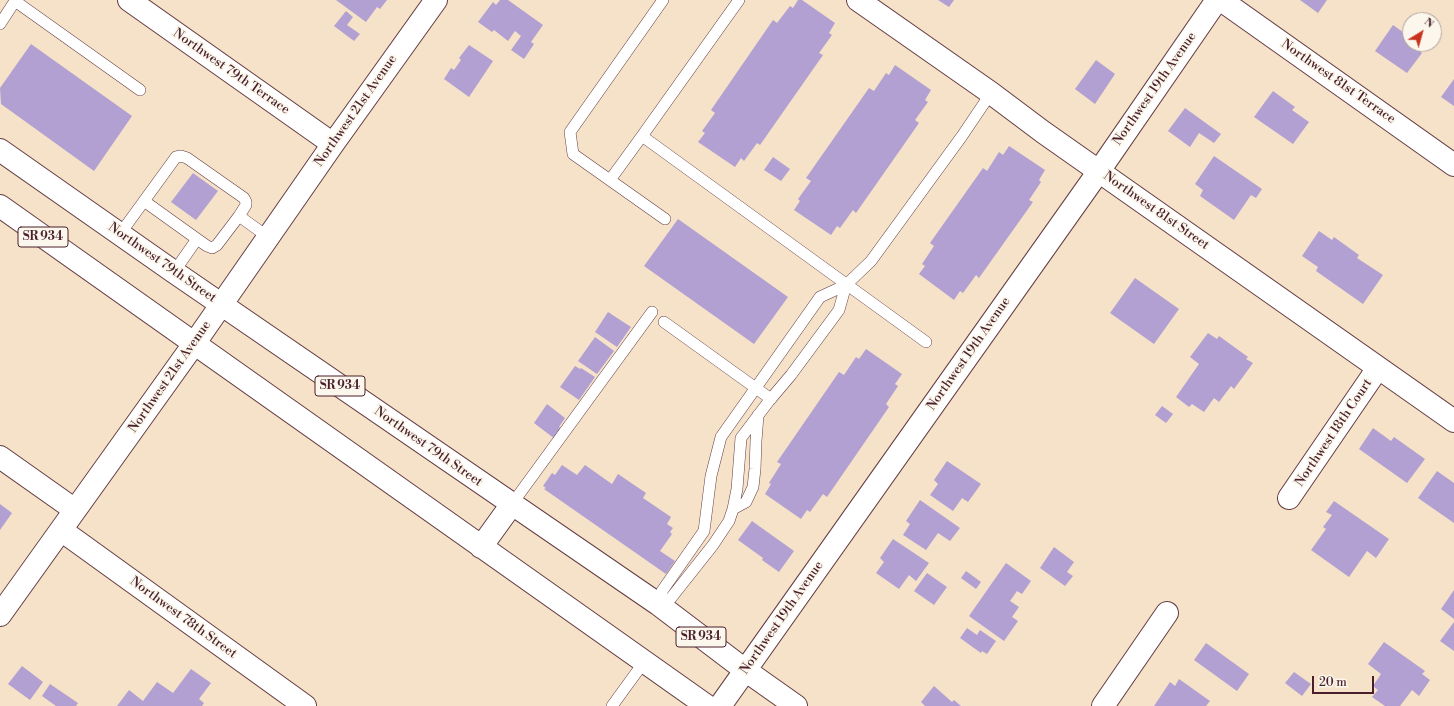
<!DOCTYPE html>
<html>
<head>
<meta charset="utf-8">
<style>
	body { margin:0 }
	#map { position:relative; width:1454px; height:706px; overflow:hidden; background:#f5e2c8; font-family:"Libre Bodoni",serif }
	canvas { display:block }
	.north { position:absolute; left:1402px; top:12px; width:40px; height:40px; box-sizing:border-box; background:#fbf7ec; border:1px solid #b4a19f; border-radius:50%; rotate:37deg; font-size:11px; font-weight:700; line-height:16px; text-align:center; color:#4a1f2b }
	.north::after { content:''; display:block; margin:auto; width:14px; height:18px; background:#c8321e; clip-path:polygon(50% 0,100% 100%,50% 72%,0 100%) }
	.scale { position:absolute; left:1312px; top:676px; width:62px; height:18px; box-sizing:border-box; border:2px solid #4a1f2b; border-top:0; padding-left:5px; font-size:12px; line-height:14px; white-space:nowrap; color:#4a1f2b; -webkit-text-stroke:3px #fbf7ec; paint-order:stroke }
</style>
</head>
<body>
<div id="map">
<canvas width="1454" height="706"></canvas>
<div class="north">N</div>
<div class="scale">20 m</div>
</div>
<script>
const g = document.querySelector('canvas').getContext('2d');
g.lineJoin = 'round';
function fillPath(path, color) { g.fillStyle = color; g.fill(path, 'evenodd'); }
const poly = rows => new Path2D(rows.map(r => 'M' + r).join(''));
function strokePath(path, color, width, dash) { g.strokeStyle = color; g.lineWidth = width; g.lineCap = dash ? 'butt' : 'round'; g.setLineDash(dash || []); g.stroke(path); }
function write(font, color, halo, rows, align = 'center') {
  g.font = font + ' "Libre Bodoni",serif'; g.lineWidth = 3.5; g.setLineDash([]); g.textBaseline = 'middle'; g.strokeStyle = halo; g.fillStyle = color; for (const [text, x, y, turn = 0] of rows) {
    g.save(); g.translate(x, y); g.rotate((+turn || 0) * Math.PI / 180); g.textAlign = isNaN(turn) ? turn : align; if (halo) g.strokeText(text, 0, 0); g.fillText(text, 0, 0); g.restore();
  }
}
const building = poly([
	[336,0,387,0,380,9,377,7,366,22],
	[500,0,508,0,543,25,531,42,534,44,524,59,511,50,521,36,515,31,508,41,494,30,492,32,478,22,493,2,496,5],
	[798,0,802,0,835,23,829,33,832,35,819,53,823,55,760,145,757,143,744,161,741,158,735,167,698,142,705,133,702,131,715,113,711,110,773,20,777,23,790,6,793,8],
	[938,0,954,0,949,7],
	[1300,0,1327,0,1318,13],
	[346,11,353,17,347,25,360,34,354,41,334,26],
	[1393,25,1410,37,1408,43,1422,53,1407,73,1375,51],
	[31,44,132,116,94,171,1,104,0,88],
	[469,45,493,61,469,97,444,79,451,68,454,70,461,60,459,58],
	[1096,60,1115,74,1095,104,1075,89],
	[895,65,931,90,925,100,928,102,915,120,919,123,856,213,853,210,840,228,837,226,831,235,794,210,800,201,798,199,811,181,806,178,869,88,874,91,886,73,889,75],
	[1454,79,1454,106,1441,97],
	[1273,91,1295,107,1292,110,1309,122,1293,144,1254,117],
	[1185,108,1221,134,1214,143,1199,133,1190,147,1168,131],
	[1009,146,1045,170,1039,180,1041,182,1029,200,1033,202,979,278,976,275,963,293,960,291,954,300,919,274,925,266,922,264,934,246,930,243,983,168,987,171,999,152,1003,155],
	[1214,156,1262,189,1256,198,1251,195,1234,220,1200,196,1203,190,1195,184],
	[773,157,790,169,781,181,764,170],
	[193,173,218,191,196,220,171,202],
	[678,219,788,297,754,344,644,266],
	[1319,231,1332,240,1334,237,1359,255,1357,258,1383,275,1363,304,1316,271,1318,267,1302,256],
	[1135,278,1179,309,1154,344,1110,313],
	[608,312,631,327,617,347,595,332],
	[1208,333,1217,339,1219,336,1248,357,1246,359,1253,363,1234,389,1231,386,1219,402,1214,398,1204,412,1192,404,1189,407,1176,397,1199,364,1190,357],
	[595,337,614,351,597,374,578,361],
	[866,349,902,374,895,384,898,386,886,404,889,407,827,497,823,494,810,512,807,510,801,519,765,494,771,484,769,483,781,464,777,462,839,372,844,375,856,357,859,359],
	[575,366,580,369,581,368,595,377,579,400,560,387],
	[547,404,565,418,559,427,562,429,555,439,534,423],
	[1162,406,1173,414,1166,423,1155,415],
	[1373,428,1391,441,1394,437,1425,459,1407,483,1359,449],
	[947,461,981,484,968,502,962,498,953,511,930,495,938,484,934,480],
	[562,465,577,475,585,465,612,484,618,474,646,493,643,498,671,517,667,524,673,528,670,532,672,534,660,551,675,561,666,574,544,489,546,488,543,486,552,473,555,475],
	[1437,471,1454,483,1454,523,1418,498],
	[920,500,960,528,950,541,938,533,926,550,903,535,910,524,906,521],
	[1334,501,1389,539,1376,558,1367,551,1349,577,1311,550,1326,529,1323,527,1332,515,1326,512],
	[0,504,12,513,0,530],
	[752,521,794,551,779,572,762,560,763,558,738,540],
	[893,539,929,563,916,581,909,575,899,589,876,573,884,562,880,558],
	[1054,547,1074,562,1067,572,1073,576,1065,586,1040,568],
	[1006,563,1031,581,1022,594,1017,591,1010,601,1019,607,1012,617,1018,621,1004,641,969,616],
	[966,571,981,582,976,589,961,578],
	[927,573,947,587,934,605,914,591],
	[1454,590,1454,619,1441,609],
	[1454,622,1454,651,1440,641],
	[967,628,977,635,980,630,996,641,987,654,982,651,981,653,960,638],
	[1384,642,1425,671,1422,674,1430,680,1419,696,1412,690,1400,706,1385,706,1372,697,1378,690,1373,686,1381,674,1368,664],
	[1206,643,1249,674,1237,691,1194,660],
	[22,666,43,682,30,700,8,684],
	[191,669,211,683,199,699,204,703,202,706,117,706,129,690,143,701,157,682,173,693],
	[1294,672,1311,684,1302,696,1285,683],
	[1179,679,1210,701,1206,706,1154,706,1170,682,1175,686],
	[50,684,78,703,76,706,56,706,42,696],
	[934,686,952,702,954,700,961,706,925,706,921,702]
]);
const lane = poly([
	[663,0,570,132,573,154,665,219],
	[739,0,642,136,926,342],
	[0,24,15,1,140,90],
	[610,180,642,136],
	[144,201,197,239,207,246,212,248,217,245,239,216,268,237],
	[120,234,176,157,181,156,187,158,244,198,246,202,246,205,239,216],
	[174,272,197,239],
	[664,322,771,399],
	[512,504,652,312],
	[733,509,746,502,753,487,755,469,756,441,758,415],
	[658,604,662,591,704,531,711,476,721,437,820,297,846,285,871,261,962,136,991,93],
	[658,604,671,598,713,545,729,521,733,509,737,489,741,438,769,401,791,375,839,310,846,285],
	[612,706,644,662]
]);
const street = poly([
	[129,0,333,144],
	[858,0,991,93,1043,132,1454,421],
	[1221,0,1454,165],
	[0,457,75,510],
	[1289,498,1378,368],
	[61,530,305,706],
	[0,615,194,344,333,144,436,0],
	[720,706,1099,171,1217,0],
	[1103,706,1167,613]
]);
const primary = poly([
	[0,150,174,272,658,604,745,670,796,706],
	[0,206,707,706],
	[481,547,512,504]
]);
const shields = [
	[43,237,50],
	[340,386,50],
	[701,637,50]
];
const shieldNames = [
	["SR 934",43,237],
	["SR 934",340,386],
	["SR 934",701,637]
];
const streetNames = [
	["Northwest 79th Terrace",231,72,35],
	["Northwest 81st Terrace",1338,82,35],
	["Northwest 19th Avenue",1155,89,-55],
	["Northwest 21st Avenue",356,111,-55],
	["Northwest 81st Street",1156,211,35],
	["Northwest 79th Street",162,263,35],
	["Northwest 19th Avenue",969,354,-55],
	["Northwest 21st Avenue",170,377,-55],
	["Northwest 18th Court",1334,433,-56],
	["Northwest 79th Street",428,447,35],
	["Northwest 78th Street",183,618,36],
	["Northwest 19th Avenue",782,618,-55]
];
fillPath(building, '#b1a0d1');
strokePath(lane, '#643c43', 12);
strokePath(street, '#643c43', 24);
strokePath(primary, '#643c43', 24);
strokePath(lane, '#fff', 11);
strokePath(street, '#fff', 22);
strokePath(primary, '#fff', 22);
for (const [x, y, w] of shields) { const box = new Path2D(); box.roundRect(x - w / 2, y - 10, w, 20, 3); g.fillStyle = '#fbf7ec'; g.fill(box); strokePath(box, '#4a1f2b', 1); }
write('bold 12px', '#4a1f2b', null, shieldNames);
write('13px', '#4a1f2b', '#fbf7ec', streetNames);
</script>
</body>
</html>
